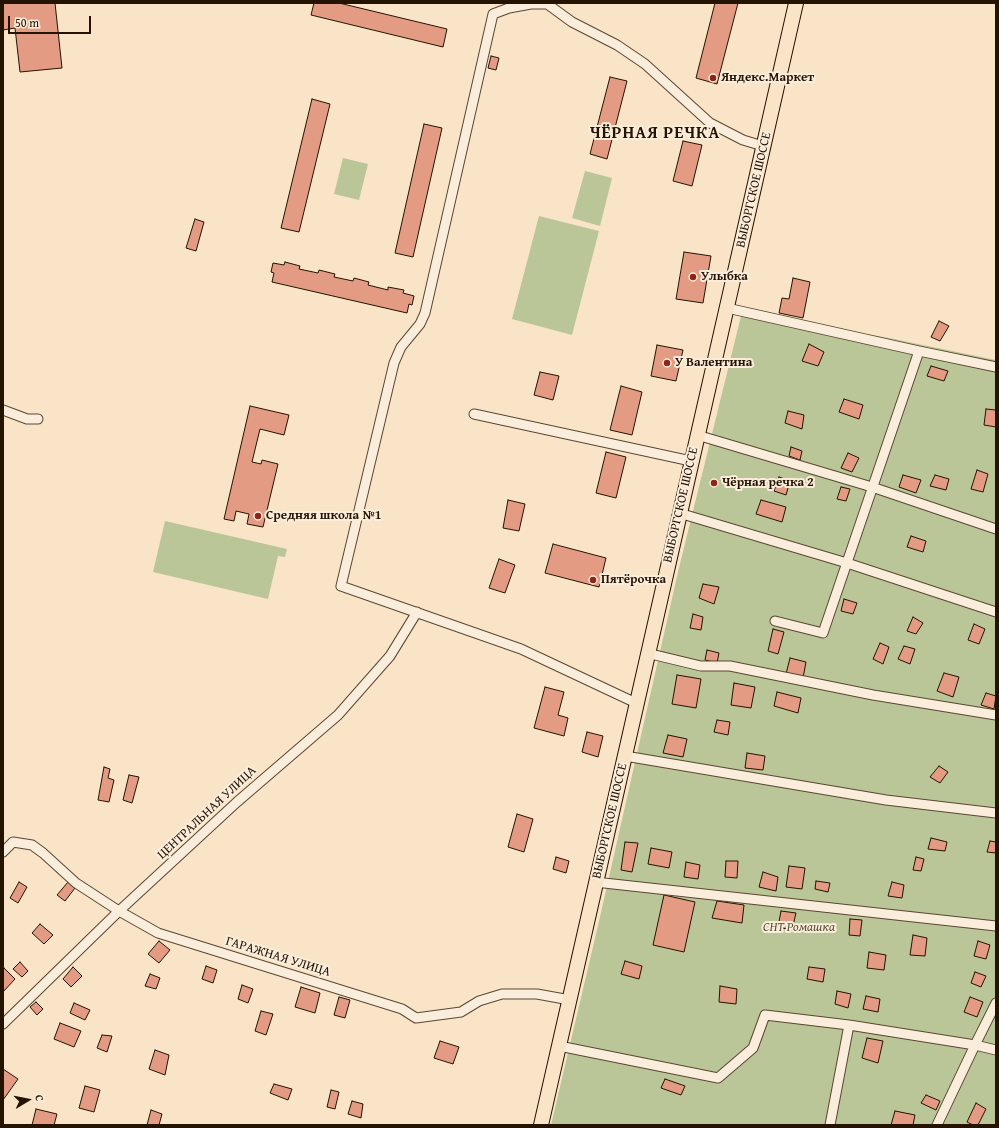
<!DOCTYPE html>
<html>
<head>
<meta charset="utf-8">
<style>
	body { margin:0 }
	#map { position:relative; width:999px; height:1128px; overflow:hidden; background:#f9e4c7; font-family:"Gentium Book Plus",serif }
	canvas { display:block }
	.frame { position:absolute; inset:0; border:4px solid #241300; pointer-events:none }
	.north { position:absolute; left:8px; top:1080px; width:40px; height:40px; -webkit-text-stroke:3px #fbeddb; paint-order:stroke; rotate:80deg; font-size:11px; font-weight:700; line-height:16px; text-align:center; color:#241300 }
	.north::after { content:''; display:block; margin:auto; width:14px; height:18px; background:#241300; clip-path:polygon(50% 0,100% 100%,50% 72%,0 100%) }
	.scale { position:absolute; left:8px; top:16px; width:83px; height:18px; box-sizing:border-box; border:2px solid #241300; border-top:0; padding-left:5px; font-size:12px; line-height:14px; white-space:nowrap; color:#241300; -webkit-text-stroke:3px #fbeddb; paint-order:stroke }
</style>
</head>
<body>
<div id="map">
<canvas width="999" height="1128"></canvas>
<div class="frame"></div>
<div class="north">С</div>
<div class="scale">50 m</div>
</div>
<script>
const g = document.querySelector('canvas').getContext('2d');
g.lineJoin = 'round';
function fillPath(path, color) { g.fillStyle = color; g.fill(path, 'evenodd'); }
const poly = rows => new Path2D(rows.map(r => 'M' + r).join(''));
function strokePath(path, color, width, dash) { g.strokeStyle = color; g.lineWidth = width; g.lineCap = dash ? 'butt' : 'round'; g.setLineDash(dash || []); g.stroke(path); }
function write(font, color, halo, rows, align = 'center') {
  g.font = font + ' "Gentium Book Plus",serif'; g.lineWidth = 4; g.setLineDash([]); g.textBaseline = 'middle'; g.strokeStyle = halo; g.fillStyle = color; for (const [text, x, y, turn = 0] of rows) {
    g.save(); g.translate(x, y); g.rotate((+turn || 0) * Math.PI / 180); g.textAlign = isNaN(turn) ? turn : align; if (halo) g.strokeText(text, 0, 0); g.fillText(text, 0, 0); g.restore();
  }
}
const green = poly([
	[343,158,368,164,359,200,334,194],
	[585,171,612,178,600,226,572,218],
	[539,216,599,231,572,335,512,319],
	[742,312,889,338,996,360,996,1125,551,1125,600,917,678,572],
	[165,521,287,549,285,557,278,556,268,599,153,572]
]);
const building = poly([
	[3,3,55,3,62,68,20,72,15,28,3,30,3,3],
	[314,3,339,3,447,29,443,47,311,15,314,3],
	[715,3,738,3,717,84,696,78,715,3],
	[491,56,499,58,496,70,488,68,491,56],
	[610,77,627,81,607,159,590,154,610,77],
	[312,99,330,104,299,232,281,228,312,99],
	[424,124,442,128,413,257,395,253,424,124],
	[683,141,702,145,692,186,673,181,683,141],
	[195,219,204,222,196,251,186,248,195,219],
	[684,252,711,256,703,303,676,299,684,252],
	[285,262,300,266,299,269,318,273,319,270,335,274,334,277,353,281,354,278,369,282,368,285,388,290,388,287,404,290,403,293,414,296,412,305,409,304,407,313,272,282,274,273,271,272,273,263,284,265,285,262],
	[793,278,810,282,803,318,779,313,782,298,789,299,793,278],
	[939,321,949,326,940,341,931,337,939,321],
	[809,344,824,352,818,366,802,361,809,344],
	[657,345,683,350,676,381,651,376,657,345],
	[931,366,948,371,944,381,927,376,931,366],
	[540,372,559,376,553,400,534,395,540,372],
	[621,386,642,392,632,435,610,430,621,386],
	[844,399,863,405,859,419,839,412,844,399],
	[250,406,289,415,284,435,260,429,252,462,261,464,262,460,278,464,263,527,247,524,249,514,236,511,234,521,224,519,250,406],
	[986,409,996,410,996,427,984,425,986,409],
	[788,411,804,415,802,429,785,423,788,411],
	[791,447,802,451,800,460,789,456,791,447],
	[606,452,626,457,616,498,596,493,606,452],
	[848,453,859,458,852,472,841,468,848,453],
	[977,470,988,474,983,492,971,489,977,470],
	[903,475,921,480,916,493,899,487,903,475],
	[935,475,949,479,946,490,930,486,935,475],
	[779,477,790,481,786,495,774,491,779,477],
	[841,487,850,489,846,501,837,499,841,487],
	[508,500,525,504,519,531,503,528,508,500],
	[761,500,786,507,782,522,756,514,761,500],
	[911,536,926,541,923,552,907,547,911,536],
	[553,544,606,558,599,587,545,573,553,544],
	[499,559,515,565,505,593,489,588,499,559],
	[703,584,719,587,714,604,699,598,703,584],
	[844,599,857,603,853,614,841,611,844,599],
	[693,614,703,617,701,630,690,628,693,614],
	[913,617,923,623,916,634,907,631,913,617],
	[974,624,985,629,979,644,968,640,974,624],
	[773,629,784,632,778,654,768,651,773,629],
	[880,643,889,647,883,664,873,659,880,643],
	[904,646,915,649,910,664,898,659,904,646],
	[707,650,719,653,717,663,705,660,707,650],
	[790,658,806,662,803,678,786,674,790,658],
	[944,673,959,677,953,697,937,691,944,673],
	[677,675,701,679,696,708,672,704,677,675],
	[734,683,755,687,751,708,731,705,734,683],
	[545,687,564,692,558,715,568,718,564,736,534,728,545,687],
	[777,692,801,698,798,713,774,706,777,692],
	[986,693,996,696,994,709,981,705,986,693],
	[717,720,730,722,728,735,714,732,717,720],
	[587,732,603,736,598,757,582,752,587,732],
	[668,735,687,739,683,757,663,753,668,735],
	[747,753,765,756,763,770,745,768,747,753],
	[939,766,948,772,940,783,930,777,939,766],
	[104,767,110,769,108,778,114,780,109,802,98,800,104,767],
	[129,775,139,777,132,803,123,800,129,775],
	[517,814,533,819,524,852,508,847,517,814],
	[931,838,947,842,945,851,928,849,931,838],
	[990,841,996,842,996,853,987,852,990,841],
	[625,842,638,843,632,872,621,870,625,842],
	[651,848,672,852,669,868,648,864,651,848],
	[556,857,569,861,566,873,553,869,556,857],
	[916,857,924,859,921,871,913,870,916,857],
	[726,861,738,861,737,878,725,877,726,861],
	[686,862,700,865,698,879,684,877,686,862],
	[789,866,805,868,802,889,786,887,789,866],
	[763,872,778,877,776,891,759,887,763,872],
	[816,881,830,883,828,892,815,889,816,881],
	[19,882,27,887,18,903,10,898,19,882],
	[68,882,75,888,65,901,57,895,68,882],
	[892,882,904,885,902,898,888,896,892,882],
	[664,895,695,902,684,952,653,945,664,895],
	[717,901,744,905,742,923,712,918,717,901],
	[781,911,796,913,792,930,778,927,781,911],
	[850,919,862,920,860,936,849,935,850,919],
	[40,924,53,935,44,944,32,933,40,924],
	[913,935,927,938,925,956,910,955,913,935],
	[159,941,170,950,159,963,148,954,159,941],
	[978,941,990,945,986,959,974,956,978,941],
	[869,952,886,955,884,970,867,968,869,952],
	[625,961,642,966,639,979,621,974,625,961],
	[20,962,28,971,22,977,13,969,20,962],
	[206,966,217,970,213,983,202,979,206,966],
	[73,967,82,976,71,987,63,979,73,967],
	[809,967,825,969,823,982,807,979,809,967],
	[4,968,15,979,3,992,3,969,4,968],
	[975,972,986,976,981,987,971,983,975,972],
	[150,974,160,978,156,989,145,986,150,974],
	[242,985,253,989,248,1003,238,999,242,985],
	[720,986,737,989,736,1004,719,1002,720,986],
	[301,987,320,993,315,1013,295,1007,301,987],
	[837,991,851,994,848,1008,835,1004,837,991],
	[866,996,880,999,878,1012,863,1009,866,996],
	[339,997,350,1000,345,1018,334,1015,339,997],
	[970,997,983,1002,977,1017,964,1012,970,997],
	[36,1002,43,1009,37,1015,30,1007,36,1002],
	[74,1003,90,1010,85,1020,70,1013,74,1003],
	[261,1011,273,1014,266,1035,255,1031,261,1011],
	[60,1023,81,1031,74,1047,54,1039,60,1023],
	[102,1035,112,1036,107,1052,97,1048,102,1035],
	[867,1038,883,1041,878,1063,862,1058,867,1038],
	[440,1041,459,1047,453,1064,434,1058,440,1041],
	[155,1050,169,1055,165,1075,149,1069,155,1050],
	[3,1069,18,1079,3,1100,3,1069],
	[665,1079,685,1086,681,1095,661,1088,665,1079],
	[274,1084,292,1089,288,1100,270,1093,274,1084],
	[85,1086,100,1090,94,1112,79,1108,85,1086],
	[331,1090,339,1092,335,1109,327,1107,331,1090],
	[926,1095,940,1101,936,1110,921,1103,926,1095],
	[352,1101,363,1104,361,1118,348,1114,352,1101],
	[976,1103,986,1109,978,1125,973,1125,967,1122,976,1103],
	[36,1109,57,1114,54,1125,32,1125,36,1109],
	[151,1110,162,1114,159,1125,147,1125,151,1110],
	[895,1111,915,1115,913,1125,891,1125,895,1111]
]);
const street = poly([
	[546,3,572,22,617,45,645,64,710,123,743,140,763,146],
	[547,4,531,4,509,8,493,14,425,313,420,324,401,347,394,363,341,586,521,649,636,703],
	[727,308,919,351,996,367],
	[3,410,27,419,38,419],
	[474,414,691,461],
	[697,435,872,487,996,529],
	[679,513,847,563,996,612],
	[775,621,823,633,919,351],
	[647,653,701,666,730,666,873,695,996,715],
	[625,756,886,800,996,813],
	[3,852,13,842,32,845,43,853,76,883,119,911,158,933,402,1009,416,1018,461,1012,479,1001,502,994,537,994,570,1000],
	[595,882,996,926],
	[3,1024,119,911,237,802,338,715,390,656,417,612],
	[559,1046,718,1078,753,1048,765,1015,849,1025,975,1045,996,1050],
	[830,1125,849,1025],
	[937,1125,975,1045,996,1003]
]);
const primary = poly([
	[541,1125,796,3]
]);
const markers = [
	[713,78,4,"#8f2418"],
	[693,277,4,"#8f2418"],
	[667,363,4,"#8f2418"],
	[714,483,4,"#8f2418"],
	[258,516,4,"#8f2418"],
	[593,580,4,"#8f2418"]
];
const poiNames = [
	["Яндекс.Маркет",721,78],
	["Улыбка",701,277],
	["У Валентина",675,363],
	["Чёрная речка 2",722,483],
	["Средняя школа №1",266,516],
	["Пятёрочка",601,580]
];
const streetNames = [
	["ВЫБОРГСКОЕ ШОССЕ",754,190,-77],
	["ВЫБОРГСКОЕ ШОССЕ",681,505,-77],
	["ЦЕНТРАЛЬНАЯ УЛИЦА",207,813,-43],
	["ВЫБОРГСКОЕ ШОССЕ",610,821,-77],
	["ГАРАЖНАЯ УЛИЦА",278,957,17]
];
const parkNames = [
	["СНТ Ромашка",799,928]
];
const districtNames = [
	["ЧЁРНАЯ РЕЧКА",655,134]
];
fillPath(green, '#bac598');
fillPath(building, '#e39b84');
strokePath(building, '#241300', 1);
strokePath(street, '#594732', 11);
strokePath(primary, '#241300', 16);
strokePath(street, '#fbeddb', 9);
strokePath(primary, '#f9e4c7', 14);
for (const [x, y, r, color] of markers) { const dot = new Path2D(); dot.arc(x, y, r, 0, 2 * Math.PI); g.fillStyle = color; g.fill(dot); strokePath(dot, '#fbeddb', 1.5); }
write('bold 13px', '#241300', '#fbeddb', poiNames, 'left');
write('13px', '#241300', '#fbeddb', streetNames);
write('italic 13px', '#585135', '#fbeddb', parkNames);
g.letterSpacing = '1px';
write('bold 17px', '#241300', '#fbeddb', districtNames);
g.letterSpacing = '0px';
</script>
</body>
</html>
